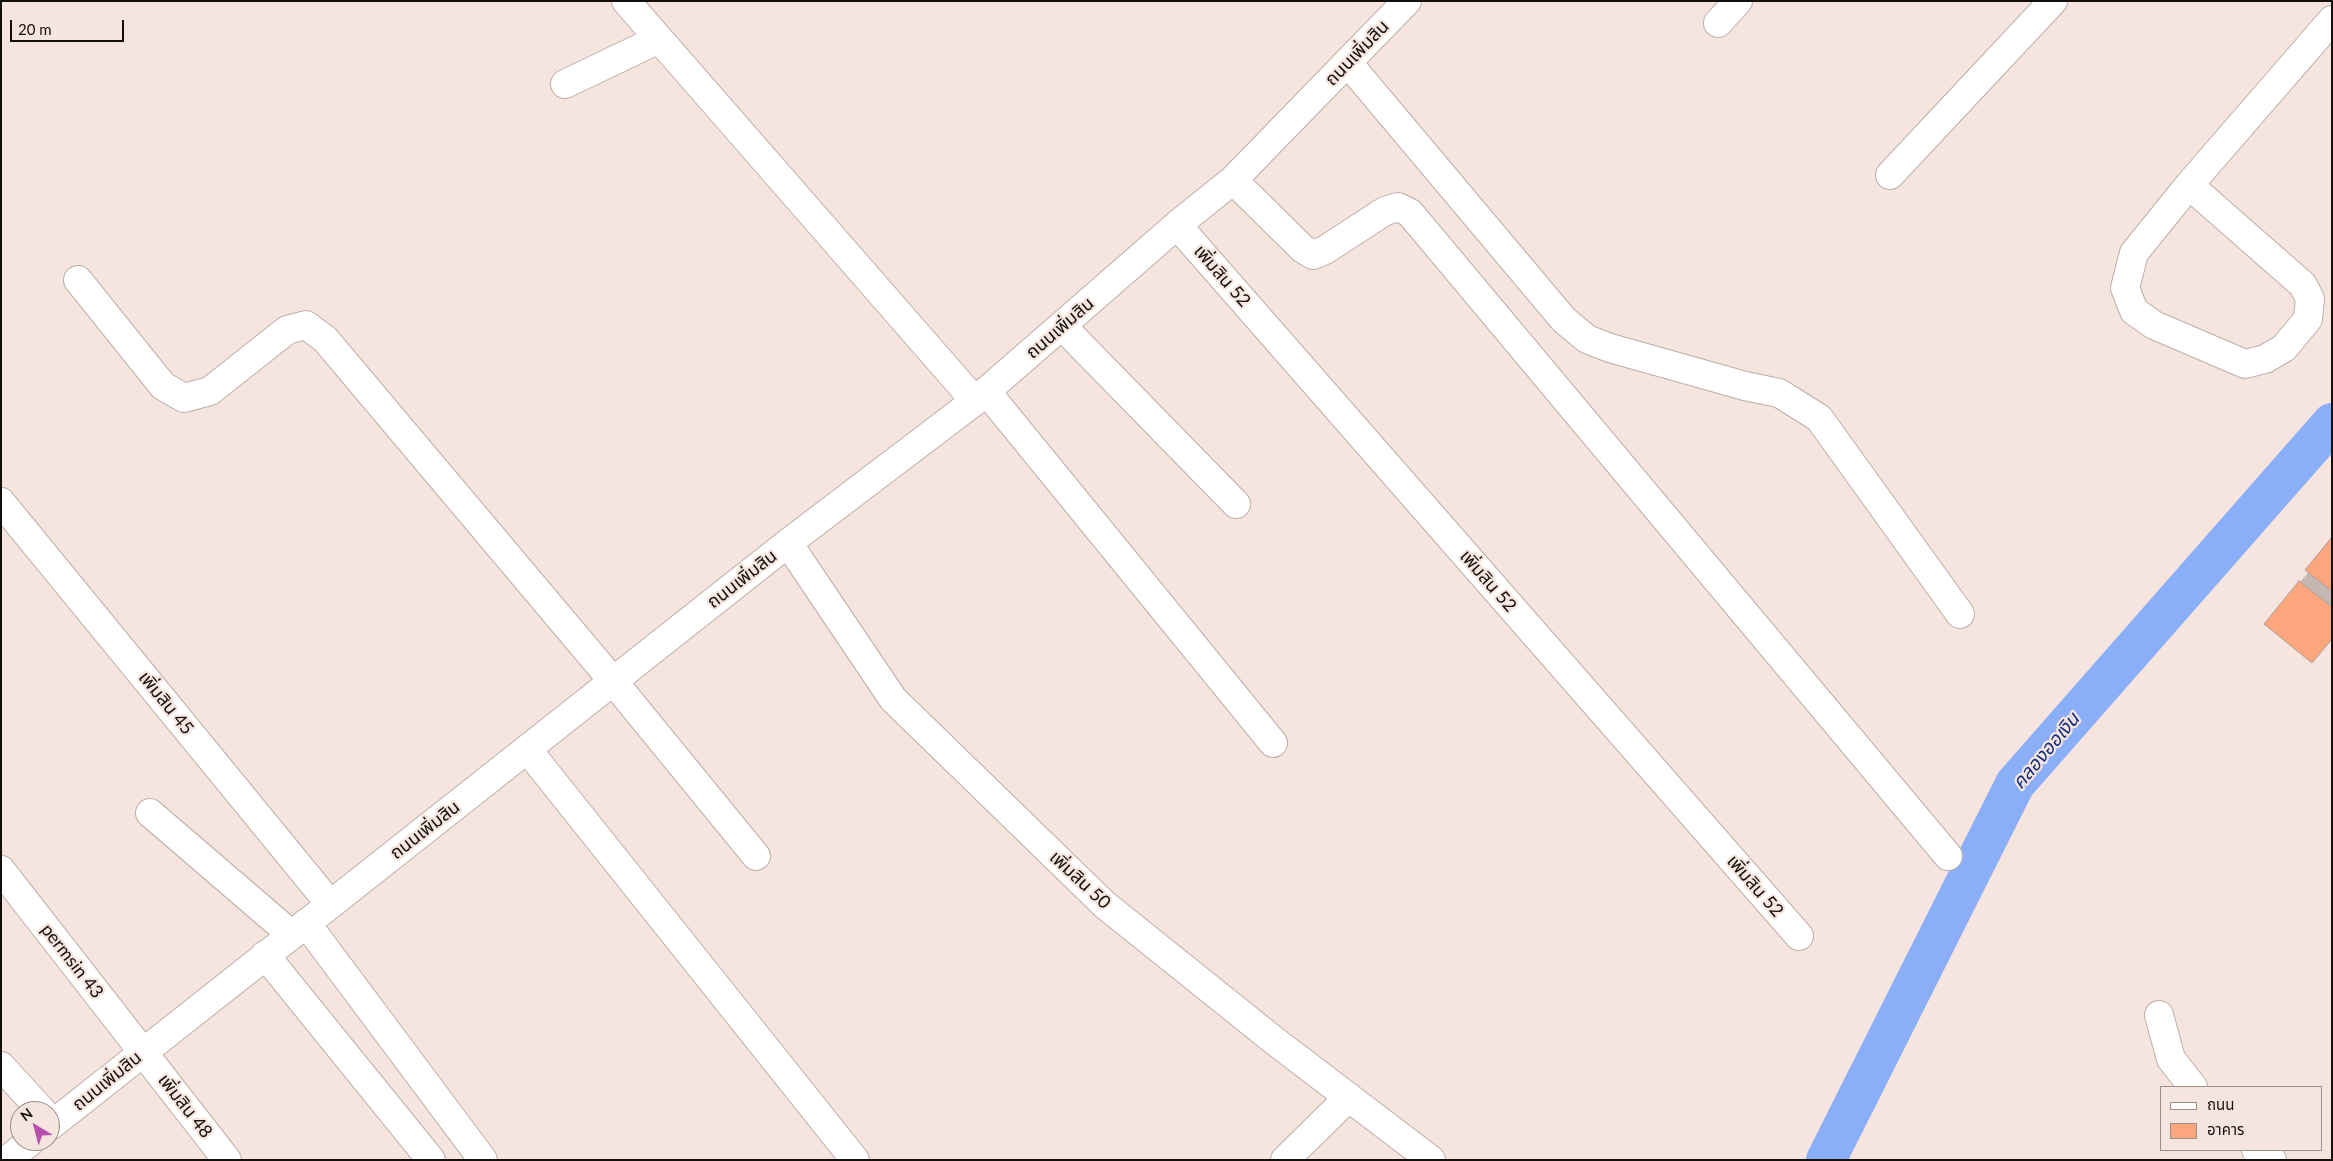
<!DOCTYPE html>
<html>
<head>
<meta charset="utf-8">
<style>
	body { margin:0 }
	#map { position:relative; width:2333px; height:1161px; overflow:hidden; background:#f5e5de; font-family:Lato,"Noto Sans Thai",sans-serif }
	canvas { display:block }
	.frame { position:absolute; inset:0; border:2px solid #140f0c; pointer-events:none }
	.legend { position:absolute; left:2160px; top:1086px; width:162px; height:65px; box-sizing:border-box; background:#f5e5de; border:1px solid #9b8f8a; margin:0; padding:6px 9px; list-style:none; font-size:15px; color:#140f0c }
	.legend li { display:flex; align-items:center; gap:10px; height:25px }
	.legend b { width:25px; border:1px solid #9b8f8a }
	.north { position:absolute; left:10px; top:1101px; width:50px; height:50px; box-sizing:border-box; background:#f5e5de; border:1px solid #9b8f8a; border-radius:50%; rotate:323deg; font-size:14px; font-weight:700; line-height:20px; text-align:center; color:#140f0c }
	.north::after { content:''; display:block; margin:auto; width:18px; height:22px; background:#b94fb0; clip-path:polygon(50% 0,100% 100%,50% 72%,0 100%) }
	.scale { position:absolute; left:10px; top:20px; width:114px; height:22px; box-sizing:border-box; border:2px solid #140f0c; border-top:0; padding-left:6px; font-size:15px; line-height:18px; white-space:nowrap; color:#140f0c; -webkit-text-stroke:4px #f5e5de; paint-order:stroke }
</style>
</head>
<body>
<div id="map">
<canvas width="2333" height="1161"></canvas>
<div class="frame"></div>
<ul class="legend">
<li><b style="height:6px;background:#fff"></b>ถนน</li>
<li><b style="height:14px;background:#fca67e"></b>อาคาร</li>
</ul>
<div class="north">N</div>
<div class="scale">20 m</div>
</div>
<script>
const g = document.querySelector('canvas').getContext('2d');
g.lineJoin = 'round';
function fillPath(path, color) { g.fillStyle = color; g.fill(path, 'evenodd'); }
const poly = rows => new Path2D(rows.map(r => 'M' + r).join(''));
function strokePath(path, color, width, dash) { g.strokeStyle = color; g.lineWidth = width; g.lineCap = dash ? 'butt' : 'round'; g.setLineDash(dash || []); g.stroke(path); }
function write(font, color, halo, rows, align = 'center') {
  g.font = font + ' Lato,"Noto Sans Thai",sans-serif'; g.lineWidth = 4.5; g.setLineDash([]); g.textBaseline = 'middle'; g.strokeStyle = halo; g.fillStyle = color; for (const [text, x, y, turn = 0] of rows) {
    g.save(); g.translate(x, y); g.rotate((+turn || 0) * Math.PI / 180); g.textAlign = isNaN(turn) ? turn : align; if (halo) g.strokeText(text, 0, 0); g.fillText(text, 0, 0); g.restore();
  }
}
const shadow = poly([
	[2332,539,2332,640,2312,661,2300,582,2309,572]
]);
const canal = poly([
	[1826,1160,2015,784,2332,423]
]);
const building = poly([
	[2332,537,2332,591,2305,570,2332,537],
	[2299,581,2332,607,2332,639,2312,663,2264,624,2299,581]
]);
const minor = poly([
	[626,1,975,401],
	[1718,23,1738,1],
	[1348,63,1564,320,1587,339,1610,348,1745,386,1779,393,1819,418,1960,614],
	[565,84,659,39],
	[1890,175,2053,1],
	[1233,180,1303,249,1313,255,1325,250,1385,211,1398,207,1410,213,1948,856],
	[2189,185,2303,285,2310,299,2308,319,2284,348,2265,359,2245,364,2154,325,2134,311,2125,288,2134,253,2189,185,2332,20],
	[1177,225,1799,936],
	[78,280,163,386,184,398,210,391,287,330,306,325,325,339,613,681,756,856],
	[1062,326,1236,504],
	[986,391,1273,743],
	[1,502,330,904],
	[788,543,893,699,1105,905,1276,1042,1431,1160],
	[527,749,855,1160],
	[150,813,292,935],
	[1,870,227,1160],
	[306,923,483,1160],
	[265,955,431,1160],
	[2159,1015,2171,1059,2193,1087],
	[1,1066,42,1111],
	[50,1126,788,543,975,401,1177,225,1233,180,1407,1],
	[2256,1150,2272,1160],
	[7,1160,31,1141],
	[1285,1160,1349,1097]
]);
const streetNames = [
	["ถนนเพิ่มสิน",1357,53,-46],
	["เพิ่มสิน 52",1222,276,49],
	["ถนนเพิ่มสิน",1060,328,-41],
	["ถนนเพิ่มสิน",742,579,-38],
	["เพิ่มสิน 52",1488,581,49],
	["เพิ่มสิน 45",166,703,51],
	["ถนนเพิ่มสิน",425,830,-38],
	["เพิ่มสิน 50",1080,880,43],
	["เพิ่มสิน 52",1755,886,49],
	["permsin 43",72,961,52],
	["ถนนเพิ่มสิน",107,1081,-39],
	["เพิ่มสิน 48",185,1106,52]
];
const waterNames = [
	["คลองออเงิน",2046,751,-50]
];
fillPath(shadow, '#0003');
strokePath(canal, '#8baef9', 40);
fillPath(building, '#fca67e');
strokePath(building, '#ad9e98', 1);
strokePath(minor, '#bdaea8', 30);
strokePath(minor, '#fff', 28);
write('18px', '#140f0c', '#f5e5de', streetNames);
write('italic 19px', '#102d82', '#f5e5de', waterNames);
</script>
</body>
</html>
